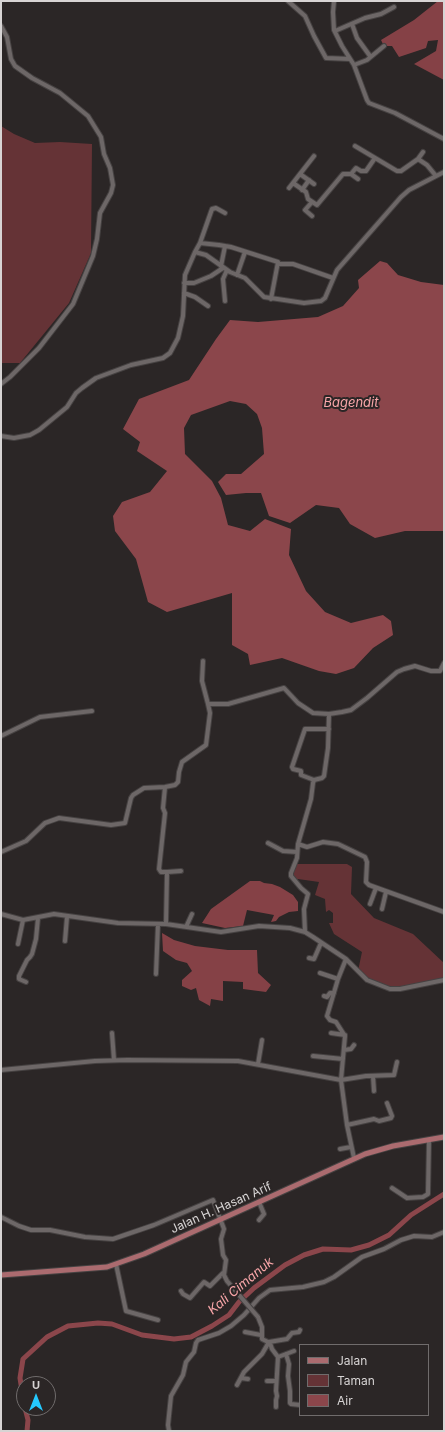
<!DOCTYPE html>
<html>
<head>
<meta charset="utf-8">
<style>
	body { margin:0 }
	#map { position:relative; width:445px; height:1432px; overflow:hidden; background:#2b2626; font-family:Inter,sans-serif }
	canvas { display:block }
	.frame { position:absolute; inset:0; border:2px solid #d7d4d4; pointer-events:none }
	.legend { position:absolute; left:299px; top:1344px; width:130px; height:72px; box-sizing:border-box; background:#2b2626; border:1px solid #706c6c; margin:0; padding:5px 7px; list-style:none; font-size:12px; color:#d7d4d4 }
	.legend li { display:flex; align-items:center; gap:8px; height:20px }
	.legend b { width:20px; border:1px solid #706c6c }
	.north { position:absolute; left:16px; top:1376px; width:40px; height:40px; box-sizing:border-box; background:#2b2626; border:1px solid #706c6c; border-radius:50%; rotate:0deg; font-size:11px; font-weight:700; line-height:16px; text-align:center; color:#d7d4d4 }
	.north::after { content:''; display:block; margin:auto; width:14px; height:18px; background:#25c9fe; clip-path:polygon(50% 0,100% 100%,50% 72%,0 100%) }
</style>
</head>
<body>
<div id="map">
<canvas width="445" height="1432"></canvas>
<div class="frame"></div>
<ul class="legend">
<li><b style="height:5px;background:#ab6b6f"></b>Jalan</li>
<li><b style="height:11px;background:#653336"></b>Taman</li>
<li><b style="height:11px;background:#8b464b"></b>Air</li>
</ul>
<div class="north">U</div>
</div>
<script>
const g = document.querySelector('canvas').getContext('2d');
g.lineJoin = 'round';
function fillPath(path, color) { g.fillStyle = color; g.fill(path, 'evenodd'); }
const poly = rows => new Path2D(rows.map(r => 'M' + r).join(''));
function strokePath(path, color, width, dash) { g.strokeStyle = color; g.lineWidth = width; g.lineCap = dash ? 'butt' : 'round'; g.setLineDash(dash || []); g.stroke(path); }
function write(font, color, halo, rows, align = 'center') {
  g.font = font + ' Inter,sans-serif'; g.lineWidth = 4; g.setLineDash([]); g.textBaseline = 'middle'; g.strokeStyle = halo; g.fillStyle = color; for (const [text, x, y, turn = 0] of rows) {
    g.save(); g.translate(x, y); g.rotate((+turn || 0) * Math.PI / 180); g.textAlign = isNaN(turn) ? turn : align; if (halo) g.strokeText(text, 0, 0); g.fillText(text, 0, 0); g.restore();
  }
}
const green = poly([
	[1,126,14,134,35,143,60,142,92,144,91,253,69,303,20,363,1,363],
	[295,864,347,864,352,867,351,894,374,918,413,934,444,963,444,980,395,990,370,982,358,971,362,952,334,934,329,923,333,923,333,913,329,910,326,912,325,899,315,895,319,882,298,879,296,881,291,875]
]);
const forest = poly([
	[438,1,444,1,444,80,414,64,436,51,438,40,428,41,426,48,399,57,392,46,384,46,381,40,414,20],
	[250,881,260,881,264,883,272,884,280,887,293,895,298,902,298,911,289,912,279,917,276,921,271,922,274,915,247,910,243,926,225,928,202,923,211,909],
	[162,933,174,940,195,946,228,950,257,950,258,973,271,985,266,992,243,989,243,982,223,981,223,1001,211,999,210,1006,199,1000,196,988,191,990,182,986,182,980,192,971,187,963,176,960,163,951]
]);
const water = poly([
	[380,261,387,263,398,275,421,282,444,285,444,531,405,531,375,538,350,524,339,508,316,505,290,523,269,516,261,493,246,493,226,495,218,482,226,474,241,474,264,454,262,428,257,414,246,404,230,401,191,415,184,428,185,454,212,481,221,498,228,525,250,531,265,519,291,529,289,555,306,591,325,612,351,623,383,615,391,621,393,635,373,648,354,668,336,674,319,671,282,658,250,665,248,654,232,645,232,593,167,612,148,602,136,559,115,531,113,516,122,502,150,492,167,471,137,451,140,442,123,429,139,399,189,380,216,339,230,320,258,322,318,317,343,306,359,288,358,280]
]);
const river = poly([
	[24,1403,20,1378,23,1359,47,1337,68,1326,98,1323,112,1324,142,1335,174,1339,191,1337,212,1326,229,1315,239,1302,254,1288,285,1265,304,1255,323,1249,351,1250,369,1245,389,1235,411,1215,444,1194],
	[25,1408,28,1420,27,1431]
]);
const minor = poly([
	[288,1,305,16,314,36,326,58,350,59],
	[334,1,333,12,334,30,342,46,354,65,367,100,369,103,395,113,444,139],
	[352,24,357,38,370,56],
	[1,26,7,37,11,59,15,66,32,78,60,93,88,116,101,137,104,154,110,168,113,185,111,193,100,213,97,239,93,256,73,304,39,348,10,377,1,384],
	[335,31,365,18,381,14,394,7],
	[354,65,367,60,384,46],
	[355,146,397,171,401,171,418,159,427,165,436,176],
	[418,159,423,152],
	[300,174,314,184],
	[351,174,358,179],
	[293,183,306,192,308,199,317,205,343,174,351,174,356,168,361,171,366,171,375,158],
	[289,188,314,156],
	[302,190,309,180],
	[312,216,305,210,312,202],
	[200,243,219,245,231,247,278,262,271,299],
	[195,252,200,243,212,209,216,208,225,213],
	[278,264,293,264,333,278],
	[221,266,225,246],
	[237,275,245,252],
	[184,283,194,283,211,276,223,268],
	[184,293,195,297,208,306],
	[225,301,223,279,227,270],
	[1,436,14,438,30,435,39,430,67,407,76,393,82,388,96,378,131,365,163,358,170,353,178,338,183,316,185,275,195,252,206,255,230,272,245,278,264,297,304,303,321,301,325,298,337,270,401,197,409,190,444,172],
	[203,661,202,681,208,704],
	[1,736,40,717,92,711],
	[314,780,301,775,301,771,293,769,292,767,305,729,329,729],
	[165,787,163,808,165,813,159,869,161,872,167,872,167,873,166,924],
	[268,843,283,851,297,852],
	[298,844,307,847,323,842,338,844,365,857,367,862,366,882,369,885,444,912],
	[1,852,26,841,45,823,59,818,111,825,125,823,131,798,133,795,144,788,165,787,175,785,178,782,179,772,182,762,206,745,210,713,208,704,228,704,284,688,298,703,313,713,329,714,342,712,351,710,367,698,397,672,404,669,415,666,431,671,440,671,444,663],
	[167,872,181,871],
	[370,904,376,888],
	[382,909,386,892],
	[1,914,23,920,54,914,118,923,166,924,221,932,259,926,290,928,305,932,313,937,346,959,367,980,390,989,400,989,444,980],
	[186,927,192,914],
	[305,932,304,909,308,894,301,888,291,876,291,873,297,858,298,844,311,799,313,783,314,780,322,778,324,776,328,748,329,714],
	[65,941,67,917],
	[18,944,23,920],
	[309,958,314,959,321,943],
	[346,959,338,979,327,1016,330,1020,336,1022,345,1036,341,1080,366,1076,394,1075,397,1062],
	[320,973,338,979],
	[156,974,158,924],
	[26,982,19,979,19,976,27,960,30,957,32,954,36,939,38,918],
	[324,996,327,997,330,993,334,993],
	[112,1033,114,1060],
	[331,1033,345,1035],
	[344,1050,351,1049,354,1045],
	[313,1056,343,1059],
	[258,1064,262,1040],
	[1,1070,95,1061,127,1060,238,1061,341,1080,347,1125,354,1158],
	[373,1076,374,1091],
	[347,1125,374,1119,379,1121,391,1118,392,1116,387,1103],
	[340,1149,351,1147],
	[392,1188,407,1198,423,1197,428,1194,429,1140],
	[259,1202,264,1214,259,1220],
	[1,1217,19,1226,31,1230,50,1230,85,1237,113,1239,154,1225,213,1200,224,1229,221,1239,223,1255,226,1260,224,1275],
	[116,1264,126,1311,158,1320],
	[181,1291,183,1294,190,1298,204,1282,210,1286,223,1273],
	[258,1317,262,1327,262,1339,270,1343,272,1349,278,1357,276,1391,277,1396,276,1400,276,1407],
	[245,1332,261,1335],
	[286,1354,289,1364,288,1376,290,1391,290,1403,291,1404,300,1405],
	[278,1357,294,1351],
	[241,1378,248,1379],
	[267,1381,276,1381],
	[237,1385,244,1372,262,1354,269,1342,287,1339,292,1333,299,1332,300,1330],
	[169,1431,168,1425,171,1396,183,1375,186,1362,194,1352,196,1343,198,1340,219,1333,231,1326,244,1315,259,1298,270,1290,303,1287,324,1282,334,1277,362,1257,384,1249,401,1240,414,1236,432,1237,444,1232]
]);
const major = poly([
	[1,1275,107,1267,144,1254,365,1154,393,1146,444,1137]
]);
const minorBridge = poly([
	[224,1275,227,1281,258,1317]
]);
const streetNames = [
	["Jalan H. Hasan Arif",221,1208,-24]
];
const waterNames = [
	["Bagendit",351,403],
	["Kali Cimanuk",241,1286,-40]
];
fillPath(green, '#653336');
fillPath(forest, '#854146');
fillPath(water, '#8b464b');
strokePath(river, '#8b464b', 5);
strokePath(minor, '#464242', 6);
strokePath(major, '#464242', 7);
strokePath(minor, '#6d6767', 4);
strokePath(major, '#ab6b6f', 5);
strokePath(minorBridge, '#464242', 6, []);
strokePath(minorBridge, '#6d6767', 4);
write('12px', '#d7d4d4', '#2b2626', streetNames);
write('italic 13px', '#f9a6a9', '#2b2626', waterNames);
</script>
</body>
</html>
